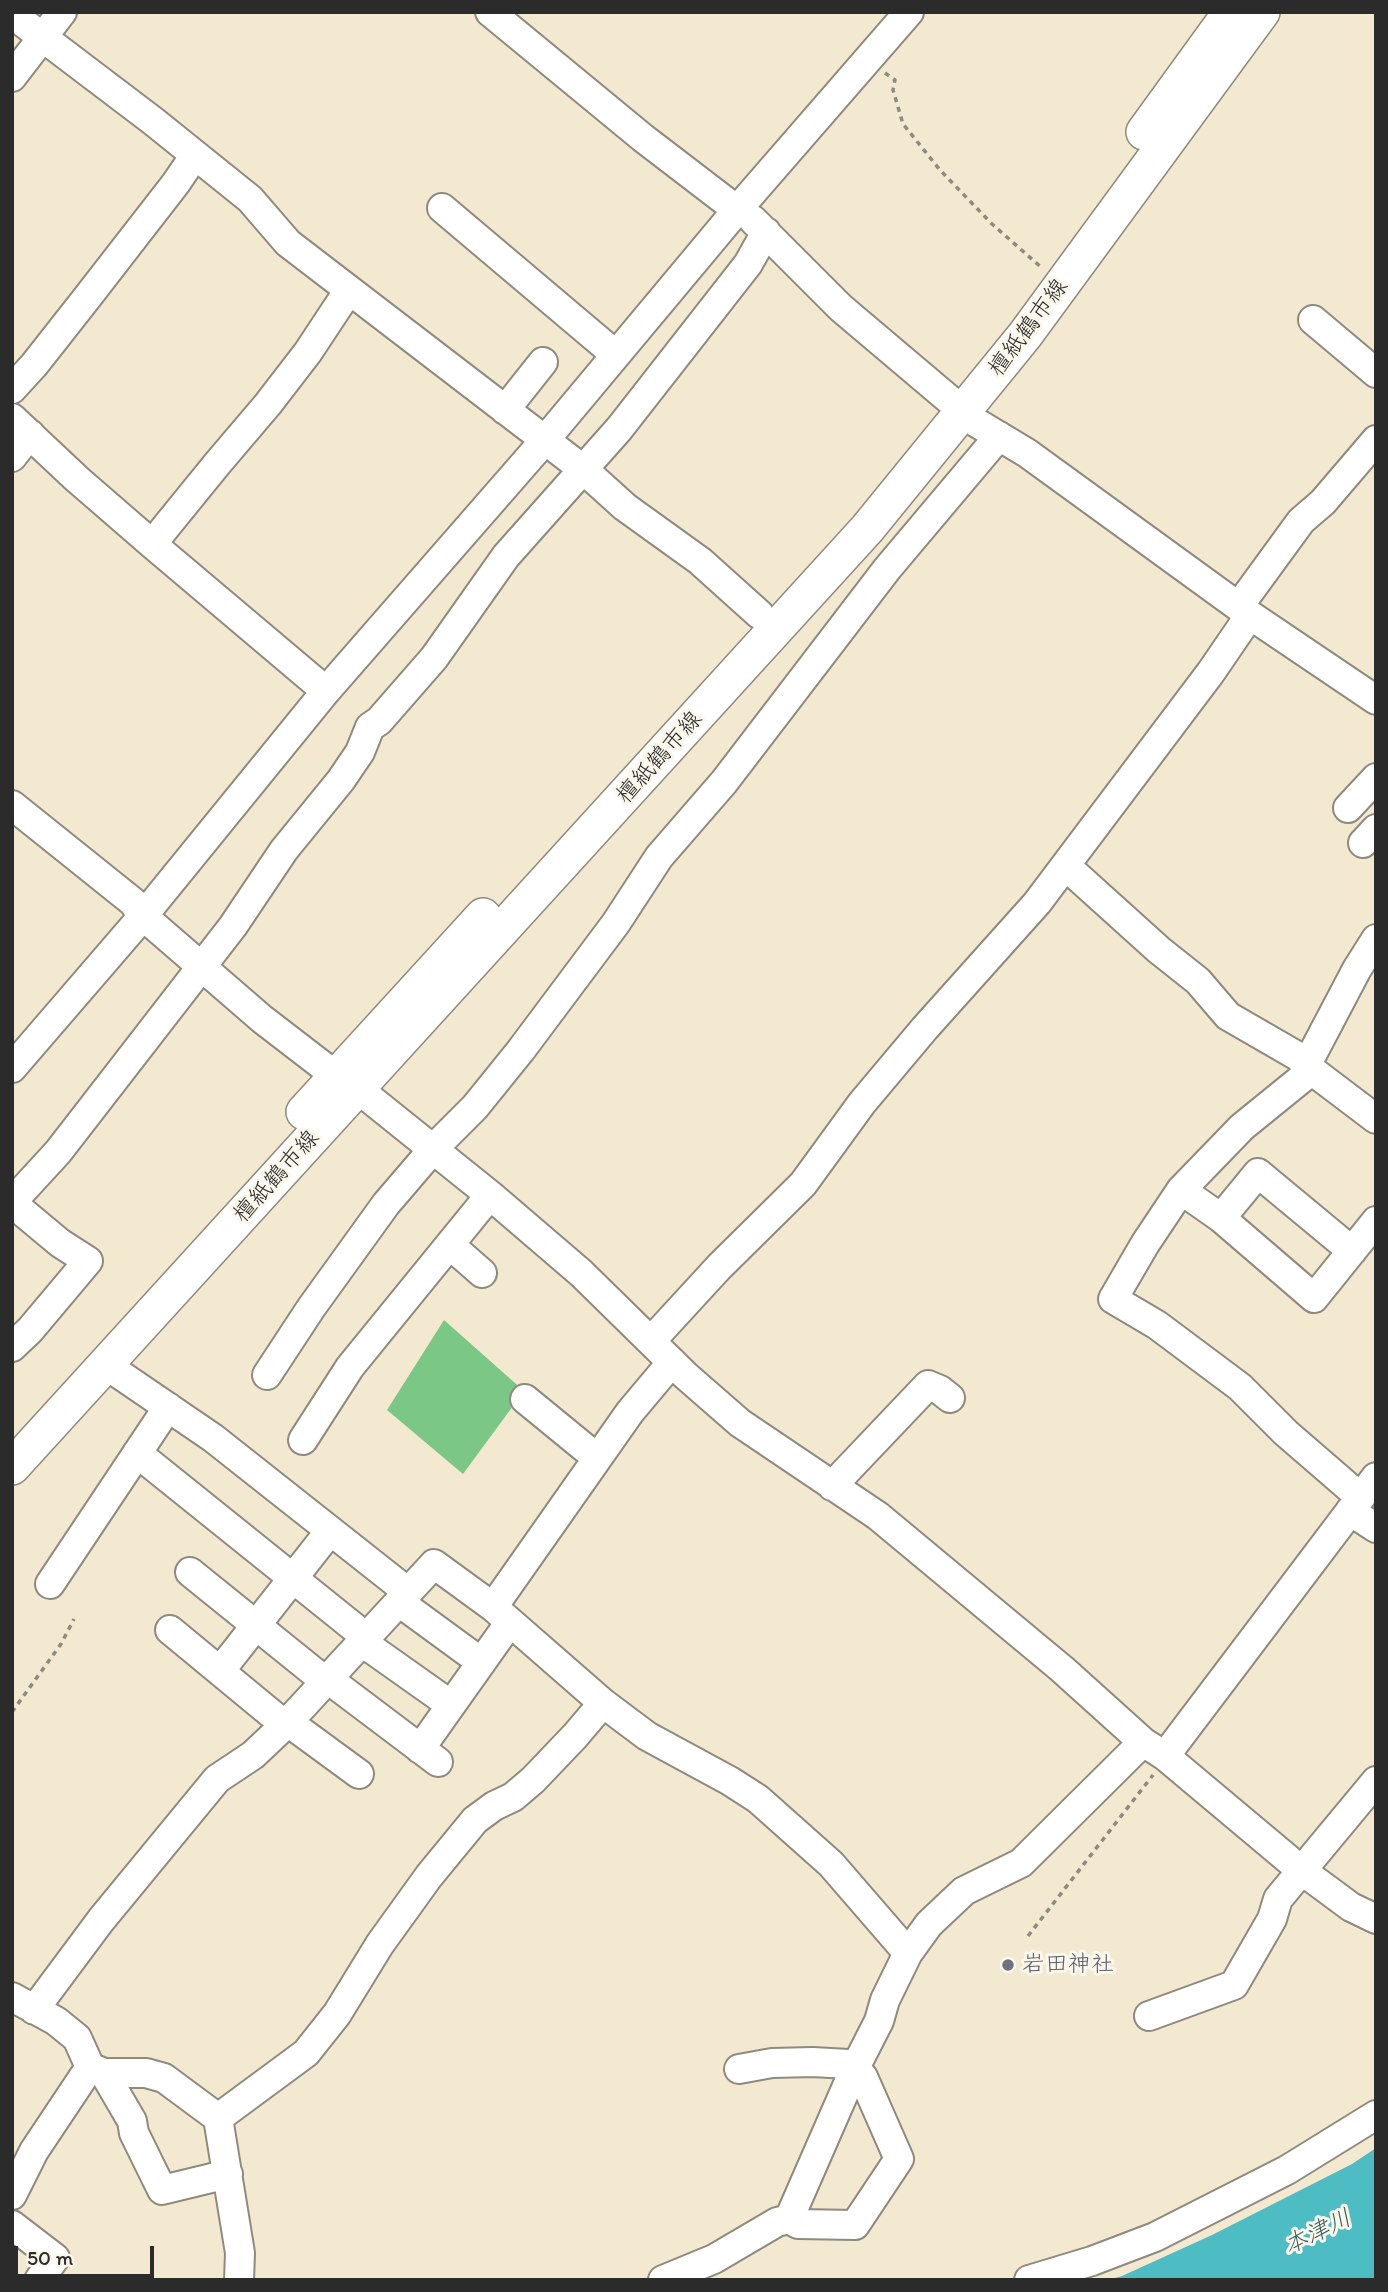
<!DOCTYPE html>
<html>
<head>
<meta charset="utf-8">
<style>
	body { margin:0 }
	#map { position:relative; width:1388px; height:2292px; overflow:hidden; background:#f3e8d0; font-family:Itim,sans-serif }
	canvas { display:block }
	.frame { position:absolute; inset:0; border:14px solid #2b2b2b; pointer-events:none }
	.scale { position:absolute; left:14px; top:2246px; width:140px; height:32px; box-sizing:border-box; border:4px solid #2b2b2b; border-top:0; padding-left:9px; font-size:21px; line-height:24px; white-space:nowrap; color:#2b2b2b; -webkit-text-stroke:5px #fbf7ec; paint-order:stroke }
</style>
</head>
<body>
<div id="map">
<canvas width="1388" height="2292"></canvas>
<div class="frame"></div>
<div class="scale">50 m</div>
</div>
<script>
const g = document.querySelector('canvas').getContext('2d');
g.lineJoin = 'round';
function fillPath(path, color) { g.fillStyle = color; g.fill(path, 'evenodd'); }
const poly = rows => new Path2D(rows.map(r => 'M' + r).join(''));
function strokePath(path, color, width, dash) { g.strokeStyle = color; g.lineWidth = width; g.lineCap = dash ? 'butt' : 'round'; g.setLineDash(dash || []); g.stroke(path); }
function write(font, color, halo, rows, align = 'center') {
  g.font = font + ' Itim,"Klee One",sans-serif'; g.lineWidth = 6; g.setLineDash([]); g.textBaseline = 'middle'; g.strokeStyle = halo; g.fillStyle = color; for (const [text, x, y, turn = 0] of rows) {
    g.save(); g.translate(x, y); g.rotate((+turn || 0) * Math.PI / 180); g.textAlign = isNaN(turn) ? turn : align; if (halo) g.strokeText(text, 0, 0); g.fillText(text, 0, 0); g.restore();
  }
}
const green = poly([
	[444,1320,524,1391,463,1474,387,1410]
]);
const water = poly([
	[1376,2148,1376,2280,1108,2280,1122,2276,1212,2235,1352,2164]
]);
const path = poly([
	[885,73,895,80,893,90,903,124,940,170,992,224,1042,268],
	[12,1712,61,1644,74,1619],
	[1028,1936,1153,1775]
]);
const minor = poly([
	[490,12,643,138,737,210],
	[12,14,153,121,250,199,288,243,584,470,625,507,700,561,759,614],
	[12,77,62,12],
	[442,208,616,355],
	[753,220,841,308,977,423,1027,453,1250,615,1376,700],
	[1313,320,1376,373],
	[12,389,34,365,86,299,176,183,195,155],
	[505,410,543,362],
	[12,418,77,479,152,544,326,691],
	[12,457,30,434],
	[152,544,217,464,268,404,308,352,349,290],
	[1239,606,1301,521,1323,502,1376,440],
	[12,805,133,902,143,916,262,1019,336,1076,358,1089,490,1195,581,1273,685,1375,740,1423,878,1516,1062,1669,1143,1742,1165,1756,1301,1870,1351,1907,1376,1919],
	[1348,808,1376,778],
	[1363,843,1376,829],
	[1067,867,1159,950,1198,981,1228,1016,1299,1057,1306,1066],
	[1376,939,1357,969,1306,1066,1376,1119],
	[12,1068,143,916,326,691,545,440,737,210,909,12],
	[1311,1071,1242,1127,1181,1190,1145,1244,1113,1299,1157,1325,1240,1387,1286,1433,1360,1497],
	[1181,1190,1221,1218,1314,1298,1376,1221],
	[12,1202,58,1152,233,926,284,850,341,780,360,752,370,727,379,721,434,658,506,556,619,429,748,264,766,232],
	[12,1203,60,1243,88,1261,30,1330,12,1347],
	[1221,1218,1258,1173,1352,1251],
	[450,1245,482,1273],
	[651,1341,719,1267,803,1184,862,1103,925,1028,1037,903,1211,672,1250,615],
	[672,1362,630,1412,493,1607,603,1703,647,1736,730,1781,758,1799,831,1864,908,1953],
	[106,1365,213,1438,408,1592],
	[267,1375,311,1308,386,1204,434,1148,475,1107,521,1050,616,923,659,857,724,782,887,569,999,436],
	[525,1399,597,1458],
	[303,1440,350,1367,490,1195],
	[137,1453,366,1637],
	[832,1486,928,1385,940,1390,950,1398],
	[1350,1511,1376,1528],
	[190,1572,325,1681],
	[50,1584,168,1407],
	[399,1602,481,1662],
	[170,1630,285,1725],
	[362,1642,451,1705],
	[220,1671,330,1531],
	[328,1679,438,1762],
	[288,1722,359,1774],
	[420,1749,510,1622],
	[1165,1756,1376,1477],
	[12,1997,56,2021,77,2038,90,2067,104,2073,146,2073,164,2078,218,2118,240,2253,239,2280],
	[34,2010,101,1920,217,1779,253,1755,288,1722,434,1564,493,1607],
	[1149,2016,1234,1985,1272,1919,1278,1899,1376,1781],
	[739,2069,772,2063,813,2062,848,2064,855,2068,863,2077,899,2159,855,2225,798,2224,789,2219],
	[104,2073,132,2121,134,2133,162,2190,228,2174],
	[218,2118,306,2053,337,2014,380,1944,429,1876,475,1820,494,1806,513,1797,533,1780,575,1736,603,1703],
	[12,2195,34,2151,90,2067],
	[12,2225,55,2258,39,2280],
	[663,2280,714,2259,777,2222,789,2219,855,2068,879,2021,885,2000,908,1953,929,1924,964,1891,1021,1863,1143,1742],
	[1029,2280,1092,2261,1155,2237,1287,2170,1376,2115]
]);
const major = poly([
	[1144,132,1231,12],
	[304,1112,483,916],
	[12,1467,867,529,1025,335,1262,12]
]);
const markers = [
	[1008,1965,7,"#6b7280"]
];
const streetNames = [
	["檀紙鶴市線",1029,328,-53],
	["檀紙鶴市線",660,758,-48],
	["檀紙鶴市線",277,1177,-48]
];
const worshipNames = [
	["岩田神社",1022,1965]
];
const waterNames = [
	["本津川",1318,2233,-26]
];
fillPath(green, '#7bc786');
fillPath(water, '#4ebdc3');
strokePath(minor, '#8f8a7e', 32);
strokePath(major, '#8f8a7e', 38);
strokePath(path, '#8f8a7e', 3.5, [5, 5]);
strokePath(minor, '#fff', 28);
strokePath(major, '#fff', 35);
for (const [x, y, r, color] of markers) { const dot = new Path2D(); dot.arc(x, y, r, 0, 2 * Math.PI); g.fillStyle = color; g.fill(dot); strokePath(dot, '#fbf7ec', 2.5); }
write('23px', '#2b2b2b', '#fbf7ec', streetNames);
write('23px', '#5b616d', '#fbf7ec', worshipNames, 'left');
write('italic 24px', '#375e60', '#fbf7ec', waterNames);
</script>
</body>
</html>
